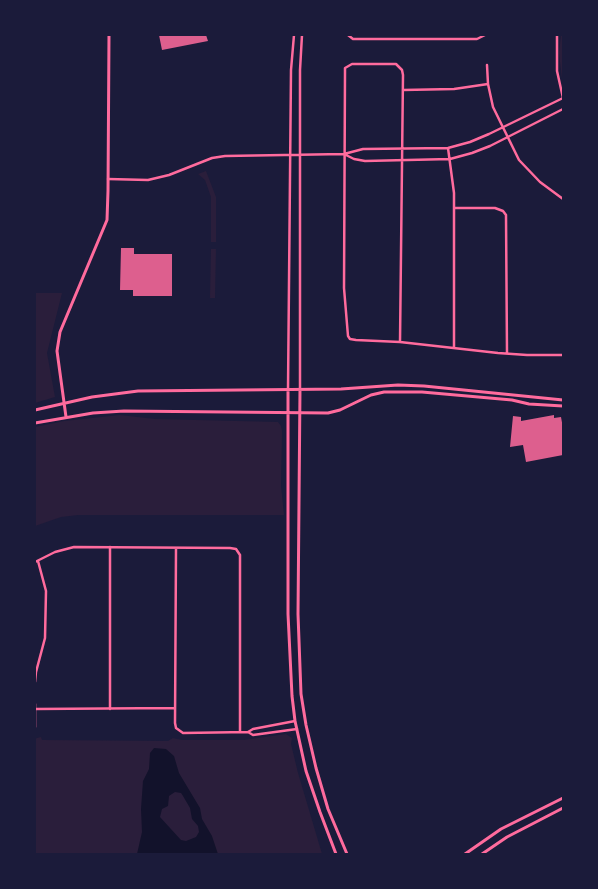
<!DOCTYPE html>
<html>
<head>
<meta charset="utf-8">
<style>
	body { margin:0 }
	#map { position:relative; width:598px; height:889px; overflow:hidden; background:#1b1b3a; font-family:Raleway,sans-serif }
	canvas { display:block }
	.frame { position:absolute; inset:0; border:36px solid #1b1b3a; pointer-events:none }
</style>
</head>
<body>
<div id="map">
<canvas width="598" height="889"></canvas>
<div class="frame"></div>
</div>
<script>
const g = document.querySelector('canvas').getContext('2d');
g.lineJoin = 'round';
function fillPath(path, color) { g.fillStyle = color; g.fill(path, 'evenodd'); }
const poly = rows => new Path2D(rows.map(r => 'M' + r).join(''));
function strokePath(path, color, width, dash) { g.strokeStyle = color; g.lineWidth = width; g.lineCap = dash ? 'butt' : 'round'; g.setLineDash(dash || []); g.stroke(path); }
const green = poly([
	[561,35,563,35,563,88,559,53],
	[206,171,216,197,216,242,211,242,211,197,205,180,198,174],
	[211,249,216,249,215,298,210,298],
	[35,293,62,293,47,353,55,397,35,403],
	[120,415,155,419,278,422,281,426,282,431,281,486,284,515,78,515,61,517,35,526,35,427,64,421],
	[286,734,292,738,291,744,298,773,322,854,35,854,35,739,37,738,41,737,42,740,168,741,173,738,182,740,244,740]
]);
const water = poly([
	[154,748,166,749,174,756,179,773,200,808,202,819,212,836,218,854,137,854,142,832,141,809,143,781,149,769,150,753],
	[175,792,181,793,183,796,190,808,192,819,198,826,199,832,196,837,186,841,181,840,160,817,162,809,168,806,169,796]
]);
const building = poly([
	[159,35,206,35,208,41,162,50],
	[121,248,134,248,134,254,172,254,172,296,133,296,133,290,120,290],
	[554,415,554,418,561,417,563,428,563,455,526,462,523,445,510,447,513,416,521,417,521,421]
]);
const minor = poly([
	[348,35,353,39,477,39,485,35],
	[557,35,557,71,563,98],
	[487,65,488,84,493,107,519,160,540,182,563,199],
	[403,90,454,89,488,84],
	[448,148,454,193,454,347],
	[344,154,354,159,365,161,450,159,472,153,490,146,563,109],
	[108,179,148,180,169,175,212,158,225,156,344,154,363,149,448,148,470,142,489,134,563,98],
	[454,208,495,208,503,211,506,215,507,353],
	[400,342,403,75,402,70,396,64,352,64,345,68,345,72,344,288,348,336,350,339,356,340,400,342,498,353,527,355,563,355],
	[288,389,291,70,294,35],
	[300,389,300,70,302,35],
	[110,547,110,709],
	[176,548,175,723,176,728,183,733,248,732,253,729,295,721],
	[35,562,55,552,74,547,230,548,236,549,240,555,240,732],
	[35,682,36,672,45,638,46,591,38,561],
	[35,704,35,727],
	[35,709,175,708],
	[248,732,253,735,297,729]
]);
const tertiary = poly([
	[288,389,288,614,292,696,295,721,306,771,320,812,336,854],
	[300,389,298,614,301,694,306,725,316,768,328,809,347,854],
	[35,410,92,397,138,391,341,389,398,385,424,386,563,400],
	[66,417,57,351,60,332,107,220,108,191,109,35],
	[35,423,93,413,124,411,328,413,340,410,371,395,384,392,422,392,512,400,529,404,563,406]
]);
const secondary = poly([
	[465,854,501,829,563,798],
	[482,854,507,837,563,808]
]);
fillPath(green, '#2a1e3b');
fillPath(water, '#12122b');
fillPath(building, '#dd5f8e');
strokePath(minor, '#ff6b9d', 2.5);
strokePath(tertiary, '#ff6b9d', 3);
strokePath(secondary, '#ff6b9d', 3);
</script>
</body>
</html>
